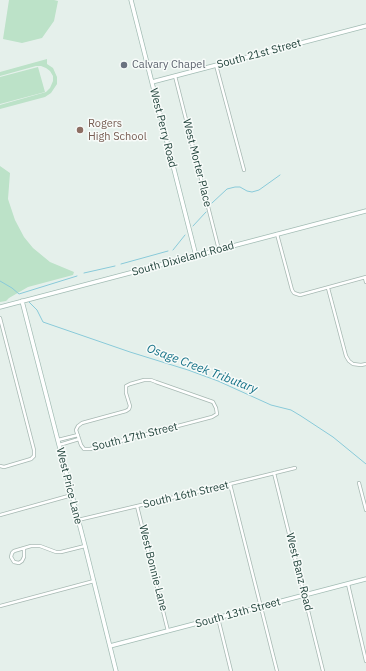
<!DOCTYPE html>
<html>
<head>
<meta charset="utf-8">
<style>
	body { margin:0 }
	canvas { display:block; background:#e5f0eb }
</style>
</head>
<body>
<canvas width="366" height="671"></canvas>
<script>
const g = document.querySelector('canvas').getContext('2d');
g.lineJoin = 'round';
function fillPath(path, color) { g.fillStyle = color; g.fill(path, 'evenodd'); }
const poly = rows => new Path2D(rows.map(r => 'M' + r).join(''));
function strokePath(path, color, width, dash) { g.strokeStyle = color; g.lineWidth = width; g.lineCap = dash ? 'butt' : 'round'; g.setLineDash(dash || []); g.stroke(path); }
function write(font, color, halo, rows, align = 'center') {
  g.font = font + ' "IBM Plex Sans",sans-serif'; g.lineWidth = 3; g.setLineDash([]); g.textBaseline = 'middle'; g.strokeStyle = halo; g.fillStyle = color; for (const [text, x, y, turn = 0] of rows) {
    g.save(); g.translate(x, y); g.rotate((+turn || 0) * Math.PI / 180); g.textAlign = isNaN(turn) ? turn : align; if (halo) g.strokeText(text, 0, 0); g.fillText(text, 0, 0); g.restore();
  }
}
const green = poly([
	[9,0,54,0,58,1,54,21,42,38,22,43,3,39],
	[47,59,47,64,53,68,57,77,57,84,51,93,45,97,0,109,0,105,46,92,50,88,53,81,53,76,50,71,46,68,41,66,36,66,0,76,0,72],
	[38,67,45,92,0,104,0,77],
	[0,166,10,173,8,199,15,220,24,237,33,248,50,262,74,272,73,275,28,287,9,298,6,301,0,302]
]);
const stream = poly([
	[212,203,227,189,235,187,240,187,247,191,252,192,259,190,280,175],
	[193,226,206,212],
	[173,250,185,235],
	[121,264,168,251],
	[84,273,115,266],
	[0,281,12,288,19,294,77,276],
	[29,302,37,310,43,322,130,352,188,370,218,381,271,405,291,410,301,416,333,437,366,464]
]);
const street = poly([
	[216,65,244,170],
	[175,76,219,250],
	[277,234,292,290,294,293,300,295,366,277],
	[365,278,366,282],
	[328,288,346,356,349,361,353,364,361,365,366,364],
	[0,318,34,450,34,456,31,459,4,467,0,466],
	[144,380,151,380,156,382,213,402,216,408,217,414,212,417,90,449,84,449,81,445,76,430,78,426,82,423,126,411,129,409,130,406,126,393,126,386,130,384,144,380],
	[58,440,78,435],
	[59,445,79,439],
	[274,473,323,671],
	[359,483,366,510],
	[230,484,277,671],
	[137,506,168,631],
	[0,515,72,495],
	[78,520,230,484,295,468],
	[24,548,24,557,22,561,19,563,14,562,11,557,12,553,14,551,31,546,40,546,56,552,61,552,85,546],
	[348,584,366,661],
	[0,606,94,581],
	[218,618,231,671]
]);
const secondary = poly([
	[131,0,196,256],
	[152,82,366,26],
	[22,301,85,546,116,671],
	[0,307,366,211],
	[110,646,366,579]
]);
const markers = [
	[124,65,4,"#6b7280"],
	[80,130,4,"#8d6e63"]
];
const streetNames = [
	["South 21st Street",259,54,-15],
	["West Perry Road",163,128,76],
	["West Morter Place",197,163,76],
	["South Dixieland Road",183,259,-15],
	["South 17th Street",135,437,-14],
	["West Price Lane",69,486,76],
	["South 16th Street",186,495,-13],
	["West Bonnie Lane",153,568,76],
	["West Banz Road",299,572,76],
	["South 13th Street",238,613,-15]
];
const worshipNames = [
	["Calvary Chapel",132,65]
];
const educationNames = [
	["Rogers",88,124],
	["High School",88,137]
];
const waterNames = [
	["Osage Creek Tributary",202,369,21]
];
fillPath(green, '#bce2c8');
strokePath(stream, '#89cad9', 1);
strokePath(street, '#a7b9b3', 4);
strokePath(secondary, '#a2bcb4', 5);
strokePath(street, '#fff', 2.5);
strokePath(secondary, '#fff', 3.5);
for (const [x, y, r, color] of markers) { const dot = new Path2D(); dot.arc(x, y, r, 0, 2 * Math.PI); g.fillStyle = color; g.fill(dot); strokePath(dot, '#f7fbf9', 1.5); }
write('11px', '#22443c', '#f7fbf9', streetNames);
write('11px', '#5b616d', '#f7fbf9', worshipNames, 'left');
write('11px', '#785e54', '#f7fbf9', educationNames, 'left');
write('italic 12px', '#157187', '#f7fbf9', waterNames);
</script>
</body>
</html>
